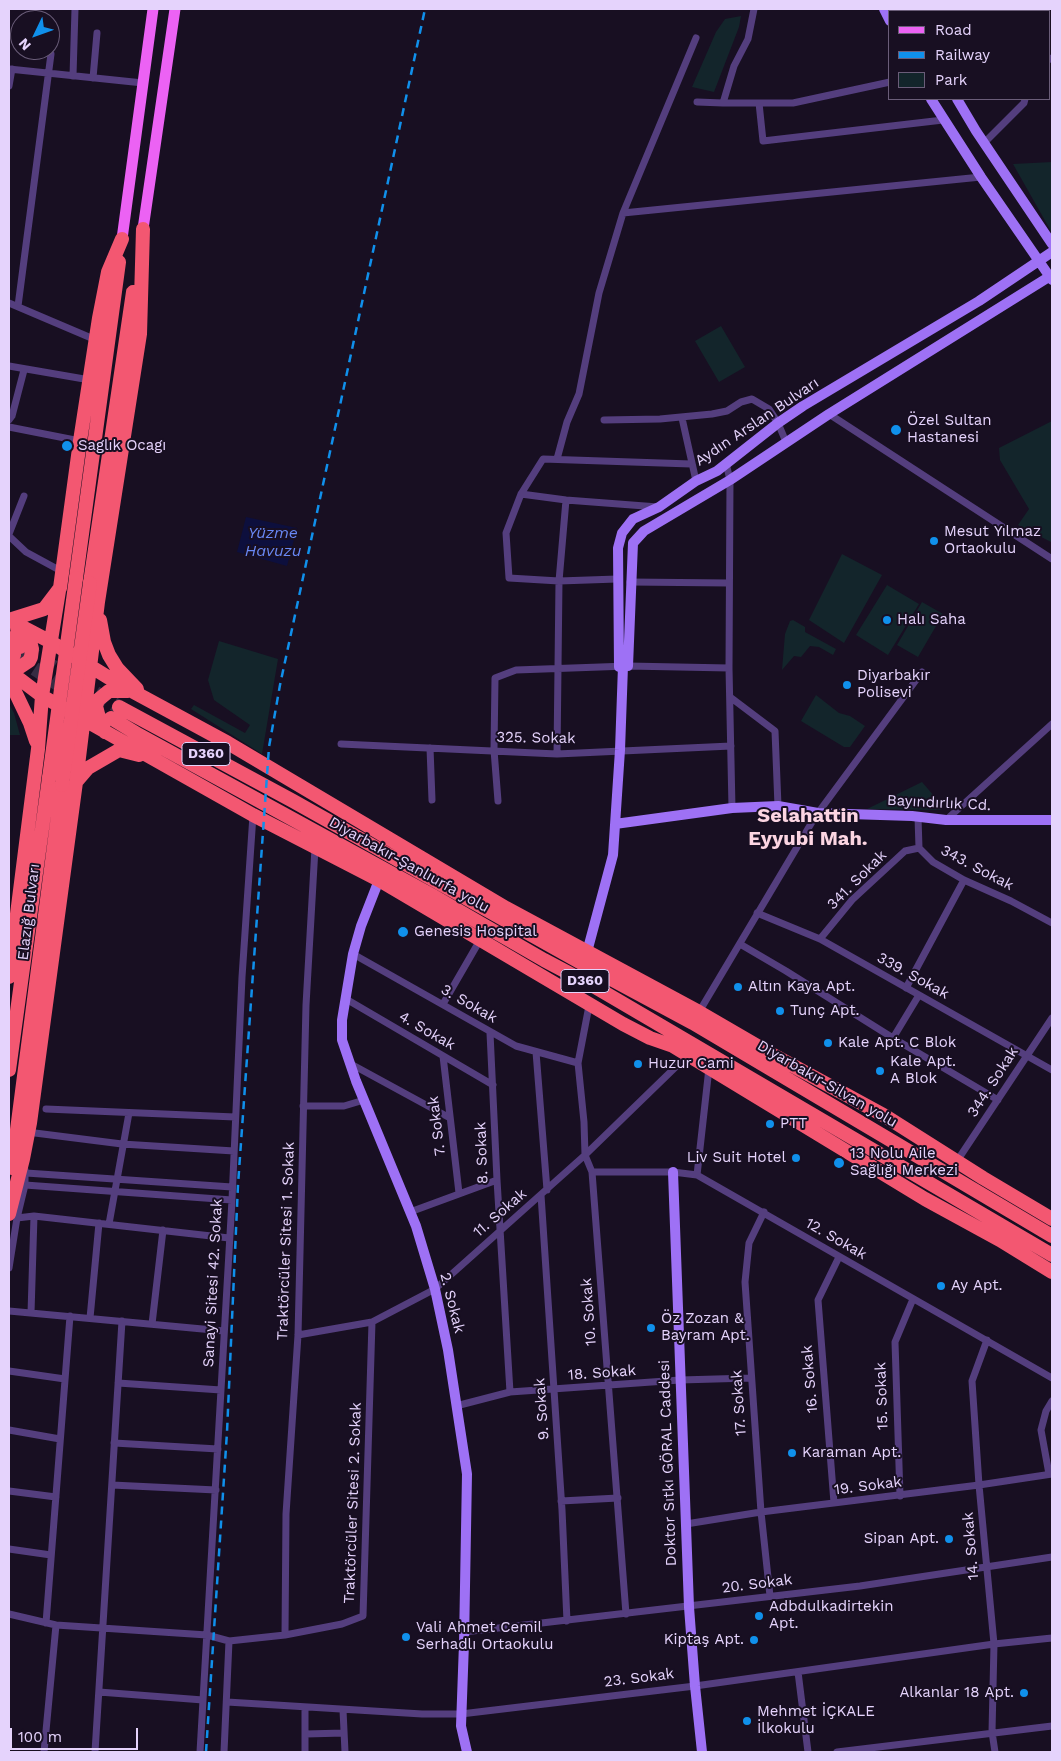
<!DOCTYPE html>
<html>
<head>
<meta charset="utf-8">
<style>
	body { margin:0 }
	#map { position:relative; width:1061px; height:1761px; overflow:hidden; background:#180f22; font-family:"Work Sans",sans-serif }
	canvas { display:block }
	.frame { position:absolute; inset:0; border:10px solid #e5d3fc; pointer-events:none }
	.legend { position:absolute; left:888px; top:10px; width:162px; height:90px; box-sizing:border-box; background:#180f22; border:1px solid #6a5d79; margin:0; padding:6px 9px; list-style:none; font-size:15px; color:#e5d3fc }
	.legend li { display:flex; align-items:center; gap:10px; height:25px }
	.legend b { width:25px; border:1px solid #6a5d79 }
	.north { position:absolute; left:10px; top:10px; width:50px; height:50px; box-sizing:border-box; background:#180f22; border:1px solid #6a5d79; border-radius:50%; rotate:228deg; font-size:14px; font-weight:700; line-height:20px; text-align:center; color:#e5d3fc }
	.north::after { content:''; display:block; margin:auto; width:18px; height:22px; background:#1090eb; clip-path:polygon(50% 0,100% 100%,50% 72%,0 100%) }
	.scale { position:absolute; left:10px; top:1728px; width:128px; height:22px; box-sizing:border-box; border:2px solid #e5d3fc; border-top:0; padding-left:6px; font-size:15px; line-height:18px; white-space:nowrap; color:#e5d3fc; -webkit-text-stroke:4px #180f22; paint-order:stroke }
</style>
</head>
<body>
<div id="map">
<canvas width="1061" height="1761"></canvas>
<div class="frame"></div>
<ul class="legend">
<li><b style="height:6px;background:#ec62f4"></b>Road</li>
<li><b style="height:6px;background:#1090eb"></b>Railway</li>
<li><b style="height:14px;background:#13252b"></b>Park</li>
</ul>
<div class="north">N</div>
<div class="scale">100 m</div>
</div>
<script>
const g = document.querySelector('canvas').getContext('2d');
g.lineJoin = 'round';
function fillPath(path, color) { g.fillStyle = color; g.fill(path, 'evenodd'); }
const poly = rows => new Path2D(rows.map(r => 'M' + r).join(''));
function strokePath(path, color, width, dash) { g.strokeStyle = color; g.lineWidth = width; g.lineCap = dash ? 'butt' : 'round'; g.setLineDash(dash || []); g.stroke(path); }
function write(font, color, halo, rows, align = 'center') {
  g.font = font + ' "Work Sans",sans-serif'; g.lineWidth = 4; g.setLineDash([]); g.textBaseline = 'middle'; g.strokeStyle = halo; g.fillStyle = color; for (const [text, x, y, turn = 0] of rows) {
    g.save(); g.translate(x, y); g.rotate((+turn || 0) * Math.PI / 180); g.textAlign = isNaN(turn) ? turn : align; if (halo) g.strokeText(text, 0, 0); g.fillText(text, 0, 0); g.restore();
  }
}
const green = poly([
	[741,16,739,27,714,92,692,87,716,32,725,19],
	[1052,162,1052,233,1013,164],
	[721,326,745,367,719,382,695,341],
	[1052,421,1052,541,1051,542,1018,525,1029,509,1000,460,999,448],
	[842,554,882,575,844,643,809,620],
	[887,585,919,604,888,655,856,635],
	[922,602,943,614,918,657,897,645],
	[793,620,805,627,805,632,836,649,833,655,819,647,810,646,801,657,794,656,782,670,785,634,790,621],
	[219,641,278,659,262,754,191,709,194,705,245,733,250,725,214,700,208,680],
	[816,695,839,713,850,716,865,726,850,747,844,747,801,721],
	[9,704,14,713,20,735,9,735],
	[922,782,941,804,942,810,867,809]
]);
const water = poly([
	[246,517,297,528,287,566,237,552]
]);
const highwayTunnel = poly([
	[24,649,119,707],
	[17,657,70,692]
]);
const street = poly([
	[696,38,623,213,981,177],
	[1050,59,1052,58],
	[9,69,143,83],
	[73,76,75,9],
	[93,78,97,33],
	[9,86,12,69],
	[697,102,723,103,793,103,890,82],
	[723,103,734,66,748,39,754,9],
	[759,103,763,141,943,120],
	[984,143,1024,103,1025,99],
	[9,303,96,340],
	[18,306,51,54],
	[9,366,90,380],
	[829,414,1052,559],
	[682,418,696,481],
	[9,420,12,416,24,370],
	[604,420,660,419,712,414,727,411,741,402,752,399,769,409,778,423,786,442],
	[9,427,80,441],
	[557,459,567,422,579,394,599,293,623,213],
	[726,463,730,480,729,668,732,808],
	[521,494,566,500,658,507],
	[9,534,24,496],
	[9,536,26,552,61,571],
	[617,579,559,581,509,578,506,533,521,494,543,459,691,464],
	[630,582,729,583],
	[730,697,775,731,778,806],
	[341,744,557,754,731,746],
	[430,748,432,800],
	[557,754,559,581,566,500],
	[498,801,494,750,495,678,516,670,628,666,729,668],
	[918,817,919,848,933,862,964,880,1011,901,1052,923],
	[946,820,1052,724],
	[757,913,820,939,1052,1070],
	[820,939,852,900,905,851,919,848],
	[740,944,786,971,893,1038,998,1100],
	[353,954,516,1046,578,1063],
	[906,988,964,880],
	[346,999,493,1085],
	[443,1004,480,940],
	[588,1011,578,1063,584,1122,585,1155,592,1172,626,1614],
	[699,1012,815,817,922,672],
	[490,1033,497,1180,510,1392],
	[893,1038,919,995],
	[536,1052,547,1190],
	[443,1056,459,1193],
	[349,1063,450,1118],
	[303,1106,344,1106,364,1100],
	[46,1109,235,1117],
	[27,1132,122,1144,234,1151],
	[957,1161,1052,1018],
	[592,1172,673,1172,697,1175,1052,1378],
	[26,1173,232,1187],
	[697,1175,709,1068],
	[25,1185,232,1200],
	[541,1195,562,1510,567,1621],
	[410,1212,497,1180],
	[764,1212,749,1243,745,1282,761,1512,770,1596],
	[17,1218,34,1216,229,1238],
	[109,1224,129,1113],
	[9,1268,17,1218,25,1185,25,1170],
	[9,1311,224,1331],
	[31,1313,34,1216],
	[90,1318,99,1223],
	[152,1324,163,1230],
	[298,1335,372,1322,435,1289,585,1155,688,1055],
	[987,1340,972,1381,979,1485,994,1644,992,1732,995,1752],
	[9,1371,65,1379],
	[118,1383,221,1390],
	[456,1406,510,1392,680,1380,751,1378],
	[9,1430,60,1439],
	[114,1443,218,1449],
	[1049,1474,1041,1430,1046,1411,1052,1401],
	[112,1485,216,1490],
	[9,1491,56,1497],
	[900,1496,895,1342,913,1299],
	[561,1501,618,1498],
	[834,1503,818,1300,839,1257],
	[686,1524,761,1512,979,1485,1052,1474],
	[9,1549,51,1555],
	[9,1614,56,1625,207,1635,229,1641,285,1635,342,1624,363,1616,372,1322],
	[46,1623,70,1316],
	[464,1632,860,1586,1052,1557],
	[285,1635,286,1514,298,1335,306,1005,315,848],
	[798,1672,808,1752],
	[99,1692,203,1700],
	[227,1702,422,1714,461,1714,695,1686,994,1644,1052,1638],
	[305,1707,305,1752],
	[343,1710,345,1752],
	[306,1734,344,1733],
	[44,1752,56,1625],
	[95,1752,122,1321],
	[200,1752,232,1200,242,977,253,815],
	[224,1752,229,1641],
	[837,1752,1052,1726]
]);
const secondary = poly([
	[884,9,890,21],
	[906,9,907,11],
	[931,99,981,177,1052,280],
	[957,99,976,131,1052,244],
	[628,666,633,543,644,531,730,480,829,414,1052,275],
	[619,667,618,548,622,533,633,519,659,507,696,481,717,471,778,423,803,406,979,301,1052,252],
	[615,824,732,808,778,806,818,813,912,816,946,820,1052,820],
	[379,880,361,926,353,954,342,1020,342,1040,356,1081,416,1226,435,1289,448,1350,467,1474,464,1643,461,1726,467,1752],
	[587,952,613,855,620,750,623,666],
	[673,1172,689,1607,695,1686,702,1752]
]);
const primary = poly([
	[143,229,175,9],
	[122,239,153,9]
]);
const highway = poly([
	[76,578,119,262],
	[90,583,133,292],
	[9,620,51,642,119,684,228,743,506,908,699,1012,773,1055,885,1116,983,1178,1052,1219],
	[9,620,44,609,60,588,80,441,99,318,108,272,122,239],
	[100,620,104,642,109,655,117,668,137,689],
	[9,638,20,647],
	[9,652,14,655],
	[9,666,20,667,29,661,31,657,32,649,30,641,17,628],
	[9,671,42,696,253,815,379,880,623,1024,650,1038,673,1046,925,1199,1000,1240,1052,1272],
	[9,679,30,723,36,741],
	[119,707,293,801,583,964,693,1023,1052,1236],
	[111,718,139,735,433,896,544,960,595,987,1052,1255],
	[105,732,98,714,96,706,98,700,109,691,128,691],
	[76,782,88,768,119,750,139,755],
	[9,977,38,749,42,696,59,591],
	[9,1070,49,778],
	[12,1168,62,785],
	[9,1214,23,1159,30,1123,76,782,98,602,140,334,143,229]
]);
const rail = poly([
	[206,1752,227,1432,238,1185,269,747,280,685,425,9]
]);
const highwayBridge = poly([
	[49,778,76,578],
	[62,785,90,583]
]);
const markers = [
	[896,430,6,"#1090eb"],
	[67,446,6,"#1090eb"],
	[934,541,5,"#1090eb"],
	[887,620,5,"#1090eb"],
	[847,685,5,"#1090eb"],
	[403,932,6,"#1090eb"],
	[738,987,5,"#1090eb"],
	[780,1011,5,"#1090eb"],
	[828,1043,5,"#1090eb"],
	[638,1064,5,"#1090eb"],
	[880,1071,5,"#1090eb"],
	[770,1124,5,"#1090eb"],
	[796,1158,5,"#1090eb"],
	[839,1163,6,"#1090eb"],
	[941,1286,5,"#1090eb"],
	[651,1328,5,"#1090eb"],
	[792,1453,5,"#1090eb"],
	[949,1539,5,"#1090eb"],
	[759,1616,5,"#1090eb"],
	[406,1637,5,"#1090eb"],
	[754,1640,5,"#1090eb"],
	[1024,1693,5,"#1090eb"],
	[747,1721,5,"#1090eb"]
];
const shields = [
	[206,754,48],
	[585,981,48]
];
const shieldNames = [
	["D360",206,754],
	["D360",585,981]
];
const poiNames = [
	["Özel Sultan",907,421],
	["Hastanesi",907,438],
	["Saglık Ocagı",78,446],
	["Mesut Yılmaz",944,532],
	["Ortaokulu",944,549],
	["Halı Saha",897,620],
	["Diyarbakır",857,676],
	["Polisevi",857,693],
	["Genesis Hospital",414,932],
	["Altın Kaya Apt.",748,987],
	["Tunç Apt.",790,1011],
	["Kale Apt. C Blok",838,1043],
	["Kale Apt.",890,1062],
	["A Blok",890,1079],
	["Huzur Cami",648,1064],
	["PTT",780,1124],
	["13 Nolu Aile",850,1154],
	["Sağlığı Merkezi",850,1171],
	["Liv Suit Hotel",786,1158,"right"],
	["Ay Apt.",951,1286],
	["Öz Zozan &",661,1319],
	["Bayram Apt.",661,1336],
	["Karaman Apt.",802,1453],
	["Sipan Apt.",939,1539,"right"],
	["Adbdulkadirtekin",769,1607],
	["Apt.",769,1624],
	["Vali Ahmet Cemil",416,1628],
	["Serhadlı Ortaokulu",416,1645],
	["Kiptaş Apt.",744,1640,"right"],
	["Alkanlar 18 Apt.",1014,1693,"right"],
	["Mehmet İÇKALE",757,1712],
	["İlkokulu",757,1729]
];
const streetNames = [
	["Aydın Arslan Bulvarı",757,422,-34],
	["325. Sokak",536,738,1],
	["Bayındırlık Cd.",939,803,3],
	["Diyarbakır-Şanlıurfa yolu",409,865,29],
	["343. Sokak",977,868,28],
	["341. Sokak",857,880,-45],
	["Elazığ Bulvarı",29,912,-83],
	["339. Sokak",913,976,29],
	["3. Sokak",469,1004,30],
	["4. Sokak",427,1031,30],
	["344. Sokak",993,1082,-57],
	["Diyarbakır-Silvan yolu",827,1084,30],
	["7. Sokak",437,1126,-97],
	["8. Sokak",482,1153,-92],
	["11. Sokak",500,1213,-41],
	["12. Sokak",836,1239,30],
	["Traktörcüler Sitesi 1. Sokak",286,1241,-88],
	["Sanayi Sitesi 42. Sokak",213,1283,-87],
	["2. Sokak",452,1303,76],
	["10. Sokak",589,1312,-94],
	["18. Sokak",602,1373,-4],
	["16. Sokak",810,1379,-95],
	["15. Sokak",882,1396,-92],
	["17. Sokak",739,1403,-94],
	["9. Sokak",542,1409,-94],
	["Doktor Sıtkı GÖRAL Caddesi",668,1463,-92],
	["19. Sokak",868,1486,-7],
	["Traktörcüler Sitesi 2. Sokak",353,1503,-88],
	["14. Sokak",971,1546,-95],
	["20. Sokak",757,1584,-7],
	["23. Sokak",639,1678,-7]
];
const waterNames = [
	["Yüzme",273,533],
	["Havuzu",273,551]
];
const districtNames = [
	["Selahattin",808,816],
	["Eyyubi Mah.",808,839]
];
fillPath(green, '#13252b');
fillPath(water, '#0d0f3d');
strokePath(highwayTunnel, '#372c43', 14, [14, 7]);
strokePath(street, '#543e7e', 7);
strokePath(secondary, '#9e71f5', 10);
strokePath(primary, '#ec62f4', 11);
strokePath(highway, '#f35771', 14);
strokePath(rail, '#1090eb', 2.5, [8, 6]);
strokePath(highwayBridge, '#f35771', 14);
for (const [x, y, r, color] of markers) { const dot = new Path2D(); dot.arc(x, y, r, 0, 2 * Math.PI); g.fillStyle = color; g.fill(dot); strokePath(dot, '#180f22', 2); }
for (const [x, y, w] of shields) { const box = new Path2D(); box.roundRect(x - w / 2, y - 11.5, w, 23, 4); g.fillStyle = '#180f22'; g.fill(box); strokePath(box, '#e5d3fc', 1); }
write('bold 14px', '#e5d3fc', null, shieldNames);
write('15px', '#e5d3fc', '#180f22', poiNames, 'left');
write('15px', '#e5d3fc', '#180f22', streetNames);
write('italic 16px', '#6988f5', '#180f22', waterNames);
write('bold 20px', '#fcd5e2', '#180f22', districtNames);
</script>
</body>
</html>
